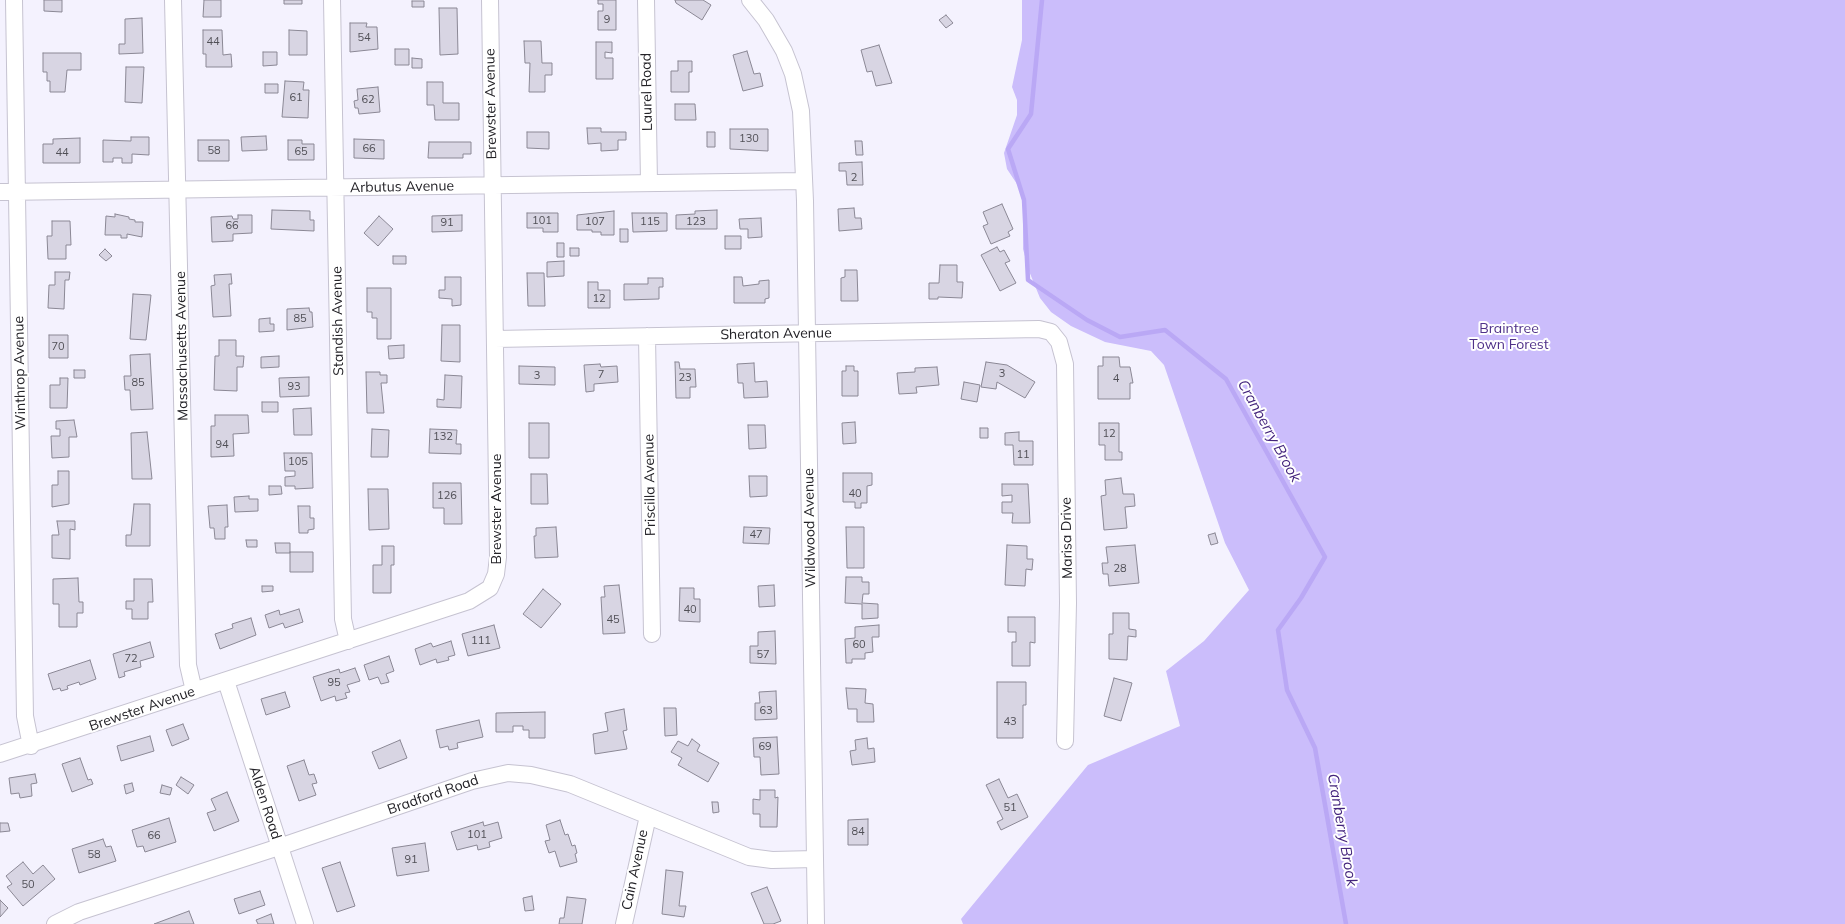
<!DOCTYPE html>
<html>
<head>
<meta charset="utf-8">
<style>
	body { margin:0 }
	canvas { display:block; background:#f4f2fe }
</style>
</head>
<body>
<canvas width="1845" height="924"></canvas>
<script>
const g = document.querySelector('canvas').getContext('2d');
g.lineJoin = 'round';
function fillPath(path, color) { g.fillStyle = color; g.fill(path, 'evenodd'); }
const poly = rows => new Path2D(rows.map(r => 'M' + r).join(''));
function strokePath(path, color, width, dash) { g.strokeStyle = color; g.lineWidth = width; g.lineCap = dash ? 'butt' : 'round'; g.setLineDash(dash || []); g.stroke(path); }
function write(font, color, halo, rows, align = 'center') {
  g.font = font + ' Mulish,sans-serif'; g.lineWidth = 4; g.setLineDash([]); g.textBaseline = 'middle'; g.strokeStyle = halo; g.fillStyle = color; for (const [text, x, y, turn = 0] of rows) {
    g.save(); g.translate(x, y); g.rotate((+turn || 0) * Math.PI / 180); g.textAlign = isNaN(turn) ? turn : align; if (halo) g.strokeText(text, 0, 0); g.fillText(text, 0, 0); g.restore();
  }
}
const green = poly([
	[1022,0,1845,0,1845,924,963,924,961,919,1088,765,1180,726,1166,671,1204,641,1249,590,1225,543,1164,365,1151,351,1105,342,1071,326,1051,312,1040,298,1029,271,1023,249,1023,193,1007,169,1004,153,1017,115,1017,100,1012,87,1022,40]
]);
const stream = poly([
	[1042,0,1031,114,1008,149,1024,200,1028,280,1087,320,1120,337,1165,330,1226,379,1325,557,1301,598,1278,630,1287,690,1315,748,1346,924]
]);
const building = poly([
	[44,0,62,0,62,12,44,11,44,0],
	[204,0,221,0,221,17,203,17,204,0],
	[284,0,302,0,302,4,284,4,284,0],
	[598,0,616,0,616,30,598,30,598,11,603,11,603,4,598,4,598,0],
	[675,0,703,0,711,5,702,20,676,3,675,0],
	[412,1,424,1,424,7,412,7,412,1],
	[439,8,457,8,458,54,440,55,439,8],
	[946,15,953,23,946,28,939,20,946,15],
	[142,18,143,53,119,54,119,44,125,44,125,19,142,18],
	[350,23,367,23,366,27,377,27,378,49,350,52,350,23],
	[203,30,222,30,223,55,231,54,232,67,206,67,206,54,203,54,203,30],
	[289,30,307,31,307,55,289,55,289,30],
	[524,41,541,41,542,63,552,63,552,75,545,75,545,92,529,92,530,63,525,63,524,41],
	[596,42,612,42,612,53,605,52,605,58,613,58,613,79,596,79,596,42],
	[879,45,892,83,876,86,872,71,867,72,861,50,879,45],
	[395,49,409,49,409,65,395,65,395,49],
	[747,51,754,74,760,73,763,86,743,91,733,55,747,51],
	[263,52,277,52,277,65,263,66,263,52],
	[43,53,81,53,81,70,67,70,65,92,50,92,50,81,47,81,47,72,43,72,43,53],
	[412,58,422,59,422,68,412,68,412,58],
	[678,61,692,61,692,72,689,72,689,92,671,92,671,71,678,71,678,61],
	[126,67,144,67,142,103,125,102,126,67],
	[285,81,304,82,303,90,309,90,308,118,282,117,285,81],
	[427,82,443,82,443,103,459,103,459,120,435,120,434,105,427,105,427,82],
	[265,84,278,84,278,93,265,93,265,84],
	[378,87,380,112,359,114,358,108,355,108,354,101,358,100,357,89,378,87],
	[675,104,695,104,696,120,675,120,675,104],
	[587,128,601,128,601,132,626,132,626,140,618,140,618,150,601,151,601,143,588,144,587,128],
	[730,129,768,129,768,151,730,149,730,129],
	[527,132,549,132,549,149,527,148,527,132],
	[707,132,715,132,715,147,707,147,707,132],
	[266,136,267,150,242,151,241,137,266,136],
	[131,137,149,137,149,155,132,154,132,163,122,163,122,158,113,158,113,162,103,162,103,140,131,141,131,137],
	[80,138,80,163,43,163,43,144,53,144,53,139,80,138],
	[354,139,384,140,384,159,354,158,354,139],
	[198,140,229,140,229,161,198,161,198,140],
	[288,140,302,140,302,144,314,144,314,160,288,160,288,140],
	[855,141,862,141,863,155,856,155,855,141],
	[429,142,471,142,471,154,463,154,463,158,428,158,429,142],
	[862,162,863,185,847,185,846,171,839,171,839,163,862,162],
	[1002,204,1013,229,1008,232,1010,236,991,244,983,226,988,224,983,212,1002,204],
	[854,208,855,218,861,218,862,229,839,231,838,209,854,208],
	[272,210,310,211,310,220,314,220,314,231,271,229,272,210],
	[717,210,717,229,676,229,676,215,695,214,695,211,717,210],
	[614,211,614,235,601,235,601,232,592,232,592,230,577,230,577,215,614,211],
	[527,213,558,213,558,232,543,232,543,228,527,228,527,213],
	[632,213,667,213,667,231,633,232,632,213],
	[115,214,129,217,129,219,135,220,135,222,143,222,142,237,127,234,127,238,121,238,121,235,105,235,106,216,115,217,115,214],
	[238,215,252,215,252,233,233,234,233,241,212,242,211,217,232,216,233,219,238,219,238,215],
	[462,215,462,231,432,232,432,216,462,215],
	[379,216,393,229,378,246,364,233,379,216],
	[761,218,762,237,748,238,748,229,740,229,739,219,761,218],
	[52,221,70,221,71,245,66,245,66,259,48,259,47,236,52,236,52,221],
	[620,229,628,229,628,242,620,242,620,229],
	[725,236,741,236,741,249,725,249,725,236],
	[557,243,564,243,564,257,557,257,557,243],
	[997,247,1000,252,1004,250,1010,261,1005,263,1016,283,1000,291,981,255,997,247],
	[570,248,579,248,579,256,570,256,570,248],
	[105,249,112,256,106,261,99,255,105,249],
	[393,256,406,256,406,264,393,264,393,256],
	[564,261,564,276,547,277,547,262,564,261],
	[940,265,957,265,957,282,963,282,962,298,938,297,938,299,929,299,929,283,939,283,940,265],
	[845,270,857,270,858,301,841,301,841,278,845,277,845,270],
	[55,272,70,272,69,280,65,280,64,309,48,308,49,285,55,285,55,272],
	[527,273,544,273,545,306,528,306,527,273],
	[231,274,232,284,229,284,231,316,213,317,211,286,215,285,214,275,231,274],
	[445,277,461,277,461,305,452,306,452,299,439,298,439,290,445,290,445,277],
	[734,277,742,277,743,286,759,284,759,281,769,280,769,298,765,299,765,303,734,303,734,277],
	[648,278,663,278,663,287,659,287,659,299,624,300,624,284,648,284,648,278],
	[588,282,598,282,598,290,610,290,610,308,588,308,588,282],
	[367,288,391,288,391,339,377,339,377,318,372,318,372,312,367,312,367,288],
	[133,294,151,295,146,340,130,339,133,294],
	[309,308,310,312,312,312,313,327,287,330,287,309,309,308],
	[270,318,270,324,274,324,274,331,259,332,259,319,270,318],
	[442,325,460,325,460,362,441,361,442,325],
	[49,335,68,335,68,358,49,358,49,335],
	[219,340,236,340,236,356,244,356,243,367,237,367,237,391,214,390,215,356,219,356,219,340],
	[404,345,404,358,389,359,388,346,404,345],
	[150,354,153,409,131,410,130,390,125,390,124,376,131,376,130,355,150,354],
	[279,356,279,367,261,368,261,357,279,356],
	[1103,357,1119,357,1120,367,1130,367,1133,383,1130,383,1130,399,1098,399,1098,366,1103,366,1103,357],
	[675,362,679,362,680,369,695,369,696,387,690,387,690,398,676,398,675,362],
	[986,362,1007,365,1035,382,1025,398,997,382,996,389,981,387,986,362],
	[754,363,755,382,767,381,768,397,744,398,743,383,738,383,737,364,754,363],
	[600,364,601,367,617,366,618,382,594,384,594,391,586,392,584,365,600,364],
	[519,366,555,367,555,385,519,384,519,366],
	[846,366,854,366,854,371,858,371,858,396,842,396,842,371,846,371,846,366],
	[937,367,939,385,916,387,917,393,899,394,897,373,915,372,915,368,937,367],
	[74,370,85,370,85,378,74,378,74,370],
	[366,372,380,372,380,375,387,375,387,383,381,383,384,413,367,413,366,372],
	[445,375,462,376,461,408,437,407,437,399,444,400,445,375],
	[309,377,309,396,280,397,279,378,309,377],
	[60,378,68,378,67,408,50,408,50,385,60,385,60,378],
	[964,382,980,385,977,402,961,399,964,382],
	[262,402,278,402,278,412,262,412,262,402],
	[311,408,312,435,294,435,293,409,311,408],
	[215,415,248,415,249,433,233,434,234,456,211,457,211,426,215,426,215,415],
	[74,420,77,437,69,437,69,457,52,458,51,436,60,436,60,429,56,429,56,421,74,420],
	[855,422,856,443,843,444,842,423,855,422],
	[529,423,549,423,549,458,529,458,529,423],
	[1099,423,1119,423,1119,452,1122,452,1122,460,1105,460,1105,445,1099,445,1099,423],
	[748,425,765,425,766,448,749,449,748,425],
	[980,428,988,428,988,438,980,438,980,428],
	[372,429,389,430,388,457,371,457,372,429],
	[430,429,457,430,456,444,461,444,461,454,429,453,430,429],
	[147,432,152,479,132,479,131,433,147,432],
	[1019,432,1019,441,1033,441,1033,465,1014,465,1013,445,1005,445,1005,433,1019,432],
	[284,453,312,453,313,488,295,489,295,486,285,486,285,477,295,476,295,471,285,471,284,453],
	[58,471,69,471,69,504,52,507,52,485,58,485,58,471],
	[843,473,872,473,872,485,867,486,867,503,861,503,861,508,855,508,855,502,843,502,843,473],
	[531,474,547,474,548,504,531,504,531,474],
	[749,476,767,476,767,496,750,497,749,476],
	[1121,478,1123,494,1134,494,1135,506,1125,507,1127,528,1104,530,1101,496,1106,495,1105,480,1121,478],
	[433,483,461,483,462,524,444,524,444,508,433,508,433,483],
	[1002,484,1028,484,1030,523,1012,523,1013,513,1002,513,1002,502,1012,502,1012,495,1002,496,1002,484],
	[269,486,281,486,282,494,269,495,269,486],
	[368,489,388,489,389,529,369,530,368,489],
	[249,496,249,499,258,499,258,511,235,512,234,497,249,496],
	[134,504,150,504,150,546,126,546,126,535,131,535,134,504],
	[227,505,228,527,225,527,225,539,215,539,214,528,210,528,208,506,227,505],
	[298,506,310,506,310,518,314,518,314,529,308,530,308,533,299,533,298,506],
	[57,521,75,521,75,530,70,529,70,559,52,558,52,535,59,535,57,521],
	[556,527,558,557,535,558,534,536,536,536,536,528,556,527],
	[744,527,770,528,769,544,743,543,744,527],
	[846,527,864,527,864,568,847,568,846,527],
	[1215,533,1218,543,1211,545,1208,535,1215,533],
	[246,540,257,540,257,547,247,547,246,540],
	[275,543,290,543,290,553,276,553,275,543],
	[1007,545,1027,546,1027,559,1033,559,1032,570,1026,569,1025,586,1005,585,1007,545],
	[1135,545,1139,583,1109,586,1108,574,1103,574,1102,563,1108,563,1106,547,1135,545],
	[382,546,394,546,394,565,391,565,391,593,373,593,373,565,382,565,382,546],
	[290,552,313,552,313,572,290,572,290,552],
	[846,577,862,577,862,582,869,582,869,594,863,594,862,603,878,604,878,618,862,619,862,604,845,603,846,577],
	[78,578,79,602,83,602,83,613,77,613,77,627,59,627,59,604,53,604,53,579,78,578],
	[134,579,152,579,153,602,148,602,148,619,132,619,132,609,126,609,126,601,134,601,134,579],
	[619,585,625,633,603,634,601,597,605,597,604,586,619,585],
	[774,585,775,606,759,607,758,586,774,585],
	[262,586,273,586,273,591,262,592,262,586],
	[680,588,694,588,694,599,700,599,700,622,679,621,680,588],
	[543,589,561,604,541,628,523,614,543,589],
	[299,609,303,622,285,628,283,623,269,628,265,615,279,610,280,615,299,609],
	[1113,613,1129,613,1129,629,1136,630,1136,637,1128,636,1127,660,1109,659,1109,634,1113,634,1113,613],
	[1008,617,1035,617,1035,643,1030,642,1030,666,1012,666,1012,642,1016,642,1016,632,1008,632,1008,617],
	[251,618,256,635,220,649,215,634,233,628,232,624,251,618],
	[494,625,500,648,468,656,462,634,494,625],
	[879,625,879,637,872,637,873,652,865,653,865,659,852,659,852,663,846,663,845,639,855,638,855,627,879,625],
	[775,631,776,664,750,663,750,646,758,646,758,632,775,631],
	[451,641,455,655,448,657,449,660,437,663,436,659,420,665,415,649,431,643,433,647,451,641],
	[150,642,154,657,140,661,141,667,124,672,125,676,119,678,113,654,150,642],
	[389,656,394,671,386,674,389,682,381,684,378,677,369,680,364,665,389,656],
	[90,660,96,679,80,685,79,682,67,686,68,689,61,691,60,688,53,690,48,674,90,660],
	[355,668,360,681,347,685,350,692,345,693,347,698,336,701,335,696,321,701,313,677,339,669,340,673,355,668],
	[1114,678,1132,683,1121,721,1104,716,1114,678],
	[997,682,1026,682,1026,705,1023,705,1023,738,997,738,997,682],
	[846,688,866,689,865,703,873,704,874,722,857,722,857,709,848,709,846,688],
	[776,691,777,719,755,720,755,703,760,703,759,692,776,691],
	[285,692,290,707,266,715,261,699,285,692],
	[664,708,676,708,677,735,665,736,664,708],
	[624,709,627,730,623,731,627,749,595,754,593,734,608,731,605,713,624,709],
	[545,712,545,738,529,738,529,730,523,730,523,726,513,726,513,732,496,732,496,713,545,712],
	[479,720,483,737,457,743,458,748,449,750,448,746,440,748,436,730,479,720],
	[183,724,189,739,172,746,166,730,183,724],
	[150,736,154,751,121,761,117,746,150,736],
	[777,737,779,774,761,775,760,757,754,757,753,738,777,737],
	[867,738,868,749,874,748,875,762,852,765,850,751,856,750,855,740,867,738],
	[692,739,700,745,697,751,719,763,708,782,678,765,682,758,671,752,678,741,688,746,692,739],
	[400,740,407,758,379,769,372,752,400,740],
	[80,758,88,780,91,779,93,784,72,792,62,764,80,758],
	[304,760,309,775,314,774,317,783,312,784,316,795,299,801,287,766,304,760],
	[35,774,37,783,31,784,32,796,20,798,19,793,11,794,9,778,35,774],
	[181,777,194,785,188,794,176,785,181,777],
	[999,779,1008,798,1017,794,1028,817,1001,830,997,822,1003,819,986,785,999,779],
	[132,783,134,791,126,794,124,785,132,783],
	[162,785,172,788,170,795,160,793,162,785],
	[760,790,775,790,775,798,778,797,777,827,760,827,760,814,753,814,753,799,760,800,760,790],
	[227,792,239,821,214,831,207,813,216,810,211,799,227,792],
	[712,802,718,802,719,812,713,813,712,802],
	[169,818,176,842,145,852,143,846,137,847,132,830,169,818],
	[868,819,868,845,848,845,848,820,868,819],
	[560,820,565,835,568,834,572,846,575,845,577,853,575,854,577,862,560,867,555,851,549,853,545,841,550,840,546,825,560,820],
	[483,822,484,826,498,822,502,838,489,842,490,847,478,850,477,845,457,850,451,832,483,822],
	[0,823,8,823,10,831,0,832,0,823],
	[103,839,106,847,111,846,116,861,79,873,72,849,103,839],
	[425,843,429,871,397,876,392,848,425,843],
	[23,862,33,874,43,865,55,879,23,906,7,887,12,884,6,876,23,862],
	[340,862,355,906,337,912,322,868,340,862],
	[666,870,683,872,679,906,686,906,684,917,662,914,666,870],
	[767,887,781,921,773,924,764,924,751,893,767,887],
	[260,891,265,905,239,914,234,899,260,891],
	[532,896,534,910,525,911,523,898,532,896],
	[567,897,586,899,582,924,559,924,560,918,564,918,567,897],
	[0,900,8,908,0,917,0,900],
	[189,911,194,924,154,924,189,911],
	[271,914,274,924,258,924,256,920,271,914]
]);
const minor = poly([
	[14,0,25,716,31,746],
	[173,0,188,665,194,691],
	[332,0,343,619,348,641],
	[646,0,649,183],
	[750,0,766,20,784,51,793,74,801,111,805,201,816,924],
	[0,192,804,181],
	[647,336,652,634],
	[495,339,1039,329,1051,332,1059,342,1065,364,1068,603,1065,741],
	[226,681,305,924],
	[0,754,469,601,490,588,496,574,498,557,490,0],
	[55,924,79,912,279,847,472,781,508,773,531,775,570,784,749,857,772,860,815,859],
	[624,924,648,816]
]);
const numberNames = [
	["9",607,20],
	["54",364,38],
	["44",213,42],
	["61",296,98],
	["62",368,100],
	["130",749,139],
	["66",369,149],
	["58",214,151],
	["65",301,152],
	["44",62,153],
	["2",854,178],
	["101",542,221],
	["107",595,222],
	["115",650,222],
	["123",696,222],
	["91",447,223],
	["66",232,226],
	["12",599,299],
	["85",300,319],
	["70",58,347],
	["3",1002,374],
	["7",601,375],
	["3",537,376],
	["23",685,378],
	["4",1116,379],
	["85",138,383],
	["93",294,387],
	["12",1109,434],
	["132",443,437],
	["94",222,445],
	["11",1023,455],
	["105",298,462],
	["40",855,494],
	["126",447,496],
	["47",756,535],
	["28",1120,569],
	["40",690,610],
	["45",613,620],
	["111",481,641],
	["60",859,645],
	["57",763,655],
	["72",131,659],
	["95",334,683],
	["63",766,711],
	["43",1010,722],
	["69",765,747],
	["51",1010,808],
	["84",858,832],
	["101",477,835],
	["66",154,836],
	["58",94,855],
	["91",411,860],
	["50",28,885]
];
const streetNames = [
	["Laurel Road",647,92,-91],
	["Brewster Avenue",491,104,-91],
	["Arbutus Avenue",402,187,-1],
	["Standish Avenue",338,321,-91],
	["Sheraton Avenue",776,334,-1],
	["Massachusetts Avenue",182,346,-91],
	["Winthrop Avenue",20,373,-91],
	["Priscilla Avenue",650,485,-91],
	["Brewster Avenue",497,509,-90],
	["Wildwood Avenue",810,528,-91],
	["Marisa Drive",1067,538,-91],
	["Brewster Avenue",142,709,-19],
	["Bradford Road",433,795,-19],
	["Alden Road",265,803,72],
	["Cain Avenue",635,870,-78]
];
const parkNames = [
	["Braintree",1509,329],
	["Town Forest",1509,345]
];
const waterNames = [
	["Cranberry Brook",1269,431,61],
	["Cranberry Brook",1342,830,80]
];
fillPath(green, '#cbbdfb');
strokePath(stream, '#baa8f5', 4.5);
fillPath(building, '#d8d5e3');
strokePath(building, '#8b8895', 1);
strokePath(minor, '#c6c3d1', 18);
strokePath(minor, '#fff', 16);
write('11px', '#504f56', null, numberNames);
write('14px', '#232227', '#fff', streetNames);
write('14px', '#4f3189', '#fff', parkNames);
write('italic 15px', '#43247c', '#fff', waterNames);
</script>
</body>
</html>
